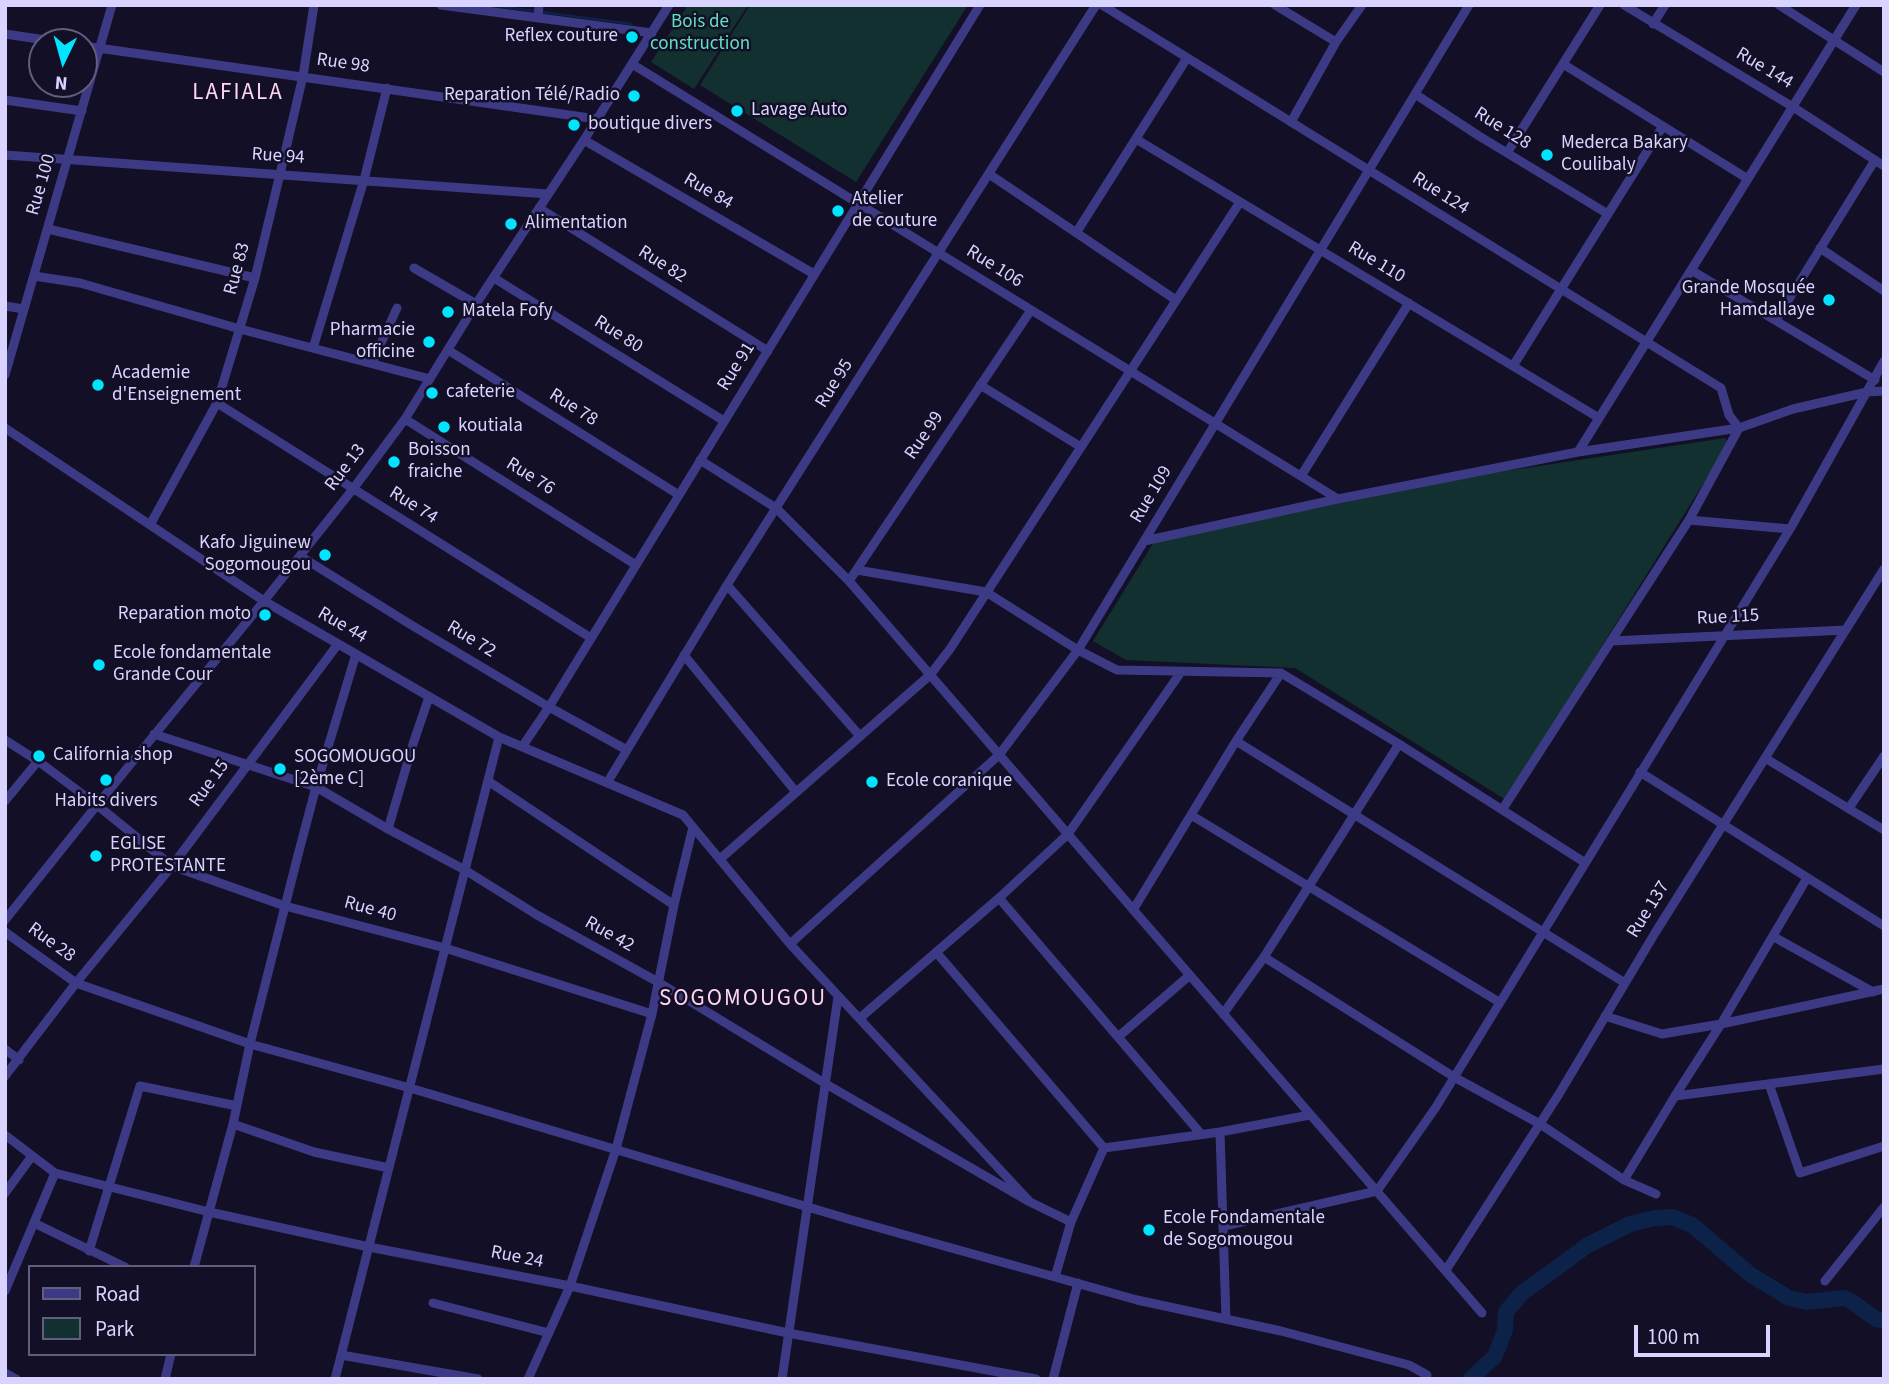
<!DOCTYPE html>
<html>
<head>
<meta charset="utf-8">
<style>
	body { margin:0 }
	#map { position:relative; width:1889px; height:1384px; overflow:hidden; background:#130f26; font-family:"Source Sans 3",sans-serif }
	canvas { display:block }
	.frame { position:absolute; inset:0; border:7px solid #d9d4ff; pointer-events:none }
	.legend { position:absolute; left:28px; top:1265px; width:228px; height:91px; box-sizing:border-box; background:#130f26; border:2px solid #625e7d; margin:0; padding:9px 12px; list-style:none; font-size:21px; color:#d9d4ff }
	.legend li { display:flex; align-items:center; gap:14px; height:35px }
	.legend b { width:35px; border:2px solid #625e7d }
	.north { position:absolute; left:28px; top:28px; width:70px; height:70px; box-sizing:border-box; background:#130f26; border:2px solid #625e7d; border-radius:50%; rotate:185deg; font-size:19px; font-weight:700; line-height:28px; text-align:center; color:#d9d4ff }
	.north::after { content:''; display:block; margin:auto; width:24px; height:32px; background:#00e5ff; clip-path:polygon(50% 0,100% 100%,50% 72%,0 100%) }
	.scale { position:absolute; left:1634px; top:1325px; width:136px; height:32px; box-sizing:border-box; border:4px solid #d9d4ff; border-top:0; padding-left:9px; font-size:21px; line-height:24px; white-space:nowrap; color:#d9d4ff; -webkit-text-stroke:5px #130f26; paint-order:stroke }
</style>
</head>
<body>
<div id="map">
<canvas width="1889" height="1384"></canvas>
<div class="frame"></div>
<ul class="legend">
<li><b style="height:9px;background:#3d3a85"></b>Road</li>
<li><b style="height:19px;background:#12302f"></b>Park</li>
</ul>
<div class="north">N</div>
<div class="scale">100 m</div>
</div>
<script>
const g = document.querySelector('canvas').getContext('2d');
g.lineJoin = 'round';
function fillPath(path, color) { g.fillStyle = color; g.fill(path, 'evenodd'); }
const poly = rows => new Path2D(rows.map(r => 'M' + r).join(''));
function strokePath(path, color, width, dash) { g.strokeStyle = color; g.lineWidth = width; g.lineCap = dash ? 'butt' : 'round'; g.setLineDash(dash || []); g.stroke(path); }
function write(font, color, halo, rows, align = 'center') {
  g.font = font + ' "Source Sans 3",sans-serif'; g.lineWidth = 5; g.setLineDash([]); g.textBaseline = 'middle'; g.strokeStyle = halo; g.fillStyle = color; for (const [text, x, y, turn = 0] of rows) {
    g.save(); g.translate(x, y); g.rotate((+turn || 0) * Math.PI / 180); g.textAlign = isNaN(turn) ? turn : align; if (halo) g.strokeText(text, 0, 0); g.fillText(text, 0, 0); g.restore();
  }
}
const green = poly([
	[688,5,748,5,694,89,651,62],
	[750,5,968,5,856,182,700,85],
	[1725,438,1728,444,1506,800,1295,668,1126,660,1093,641,1154,542,1472,476]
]);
const stream = poly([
	[488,5,535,11],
	[542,12,632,24]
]);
const river = poly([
	[1471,1379,1495,1356,1505,1330,1506,1312,1522,1293,1588,1245,1630,1224,1655,1218,1672,1217,1692,1225,1751,1275,1789,1298,1807,1302,1844,1298,1851,1301,1876,1319,1884,1321]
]);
const minor = poly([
	[441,5,652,33],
	[1102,5,1721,388,1729,415,1739,428,1689,520,1502,810],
	[1275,5,1336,42],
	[1624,5,1793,107,1884,166],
	[1779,5,1884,72],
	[538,18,539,5],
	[1653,24,1665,5],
	[5,34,59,42],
	[84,46,597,119],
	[632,64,1338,499],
	[1563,64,1748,179],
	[1415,94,1479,136,1608,214],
	[5,100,82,111],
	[1291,122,1336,42,1362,5],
	[1136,139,1599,418],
	[584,140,814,274],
	[1507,153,1600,5],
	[5,155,548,194],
	[989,174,1176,300],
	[539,208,768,351],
	[48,229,255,278],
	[1076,233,1187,58],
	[1820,248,1884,291],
	[414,268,476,304],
	[1691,270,1875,380],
	[34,276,80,283,240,329,430,379],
	[494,278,724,421],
	[5,306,24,309],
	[1776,320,1875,160],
	[313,348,364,180,387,88],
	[448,350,679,495],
	[372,363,397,308],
	[1513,366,1663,126],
	[5,375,112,5],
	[980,385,1081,447],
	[217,403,591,638],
	[405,419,636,565],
	[5,428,264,601,499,737,683,815,790,944,1030,1202],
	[1578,452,1856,5],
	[700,460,776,508,849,581,1482,1313],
	[1301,476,1409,303],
	[1689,520,1790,529],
	[150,525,217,403,255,278,280,174,303,76,314,5],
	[1144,541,1338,499,1578,452,1739,428,1793,409,1867,392,1884,391],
	[300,556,413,626,549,707,627,750],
	[857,570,986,592,1078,650,1117,670,1281,673,1399,744,1584,862],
	[849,581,1031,310],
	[727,585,860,736],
	[1612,641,1846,630],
	[684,655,796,792],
	[154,734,316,787,388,829,465,870,537,915,658,982,826,1084,1030,1202,1071,1222],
	[5,740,38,761,97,805,172,866,285,906,445,948,652,1014],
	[1236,741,1625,983],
	[522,747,549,707,980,5],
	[1765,758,1884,830],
	[1640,772,1884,926],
	[488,781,674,905],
	[607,783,727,585,1096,5],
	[5,801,38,761],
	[1849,808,1884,756],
	[1191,815,1499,1002],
	[388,829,413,744,429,697],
	[720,859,930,675,950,649,1240,202],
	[999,898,1201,1134],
	[1133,910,1236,741,1281,673],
	[5,920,97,805,264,601,353,489,405,419,476,304,584,140,669,5],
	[5,932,76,983,250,1044,410,1088,848,1219,1137,1300,1281,1331,1409,1365,1427,1375],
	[1774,937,1873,992],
	[790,944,999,755,1078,650,1469,5],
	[936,952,1104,1148],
	[1264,957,1454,1077,1540,1124,1624,1180,1656,1194],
	[1223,1014,1264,957,1399,744],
	[1605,1016,1662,1034,1721,1024,1884,989],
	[860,1018,999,898,1068,834,1181,672],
	[1118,1037,1190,975],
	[5,1049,19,1060],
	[5,1076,76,983,172,866,338,644],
	[1769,1084,1800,1173,1884,1146],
	[1675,1096,1884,1069],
	[233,1124,314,1152,389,1168],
	[1220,1132,1226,1319],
	[5,1135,55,1173,209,1212,369,1247,570,1286,788,1333,1036,1379],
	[1104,1148,1220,1132,1310,1115],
	[1624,1180,1675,1096,1721,1024,1807,878],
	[5,1193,32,1156],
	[34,1223,125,1267],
	[1224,1226,1377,1191,1436,1107,1790,529,1884,361],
	[89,1251,140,1086,237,1106],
	[194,1267,233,1124,250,1044,298,855,316,787,356,654],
	[1446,1270,1559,1094,1655,933,1884,569],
	[1055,1277,1071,1222,1104,1148],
	[1825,1281,1884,1207],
	[5,1291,55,1173],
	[433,1303,549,1333],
	[341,1355,478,1379],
	[5,1373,16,1379],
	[165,1379,171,1354],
	[335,1379,499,737],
	[528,1379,570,1286,616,1149,652,1014,674,905,693,827],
	[782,1379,838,997],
	[1053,1379,1078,1283]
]);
const markers = [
	[632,37,7,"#00e5ff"],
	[634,96,7,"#00e5ff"],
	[737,111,7,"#00e5ff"],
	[574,125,7,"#00e5ff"],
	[1547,155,7,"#00e5ff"],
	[838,211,7,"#00e5ff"],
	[511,224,7,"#00e5ff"],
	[1829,300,7,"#00e5ff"],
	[448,312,7,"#00e5ff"],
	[429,342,7,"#00e5ff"],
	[98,385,7,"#00e5ff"],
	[432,393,7,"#00e5ff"],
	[444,427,7,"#00e5ff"],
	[394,462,7,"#00e5ff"],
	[325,555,7,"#00e5ff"],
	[265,615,7,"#00e5ff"],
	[99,665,7,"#00e5ff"],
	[39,756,7,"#00e5ff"],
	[280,769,7,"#00e5ff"],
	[106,780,7,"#00e5ff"],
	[872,782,7,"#00e5ff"],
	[96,856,7,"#00e5ff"],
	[1149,1230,7,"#00e5ff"]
];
const parkNames = [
	["Bois de",700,23],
	["construction",700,45]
];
const poiNames = [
	["Reflex couture",618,37,"right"],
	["Reparation Télé/Radio",620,96,"right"],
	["Lavage Auto",751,111],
	["boutique divers",588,125],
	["Mederca Bakary",1561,144],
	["Coulibaly",1561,166],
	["Atelier",852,200],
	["de couture",852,222],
	["Alimentation",525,224],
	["Grande Mosquée",1815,289,"right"],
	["Hamdallaye",1815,311,"right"],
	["Matela Fofy",462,312],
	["Pharmacie",415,331,"right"],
	["officine",415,353,"right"],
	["Academie",112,374],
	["d'Enseignement",112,396],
	["cafeterie",446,393],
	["koutiala",458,427],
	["Boisson",408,451],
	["fraiche",408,473],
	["Kafo Jiguinew",311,544,"right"],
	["Sogomougou",311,566,"right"],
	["Reparation moto",251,615,"right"],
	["Ecole fondamentale",113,654],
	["Grande Cour",113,676],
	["California shop",53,756],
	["SOGOMOUGOU",294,758],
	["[2ème C]",294,780],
	["Ecole coranique",886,782],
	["Habits divers",106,802,"center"],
	["EGLISE",110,845],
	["PROTESTANTE",110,867],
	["Ecole Fondamentale",1163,1219],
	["de Sogomougou",1163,1241]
];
const streetNames = [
	["Rue 98",343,64,8],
	["Rue 144",1764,69,31],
	["Rue 128",1502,129,32],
	["Rue 94",278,157,4],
	["Rue 100",42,185,-74],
	["Rue 84",708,192,30],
	["Rue 124",1440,194,32],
	["Rue 110",1376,263,31],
	["Rue 82",662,265,32],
	["Rue 106",994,267,32],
	["Rue 83",238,269,-75],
	["Rue 80",618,335,32],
	["Rue 91",737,367,-58],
	["Rue 95",835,384,-58],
	["Rue 78",573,408,32],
	["Rue 99",925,436,-56],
	["Rue 13",346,468,-53],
	["Rue 76",530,477,32],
	["Rue 109",1152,495,-59],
	["Rue 74",413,506,32],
	["Rue 115",1728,618,-3],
	["Rue 44",342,626,30],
	["Rue 72",471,640,31],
	["Rue 15",210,784,-54],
	["Rue 40",370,910,15],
	["Rue 137",1649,910,-58],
	["Rue 42",609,935,29],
	["Rue 28",51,943,36],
	["Rue 24",517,1258,11]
];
const quarterNames = [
	["LAFIALA",238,94],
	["SOGOMOUGOU",743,1000]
];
fillPath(green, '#12302f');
strokePath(stream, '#0c2248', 2.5);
strokePath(river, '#0c2248', 16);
strokePath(minor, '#3d3a85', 9);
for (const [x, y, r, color] of markers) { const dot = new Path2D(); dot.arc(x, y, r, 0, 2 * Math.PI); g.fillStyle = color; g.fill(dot); strokePath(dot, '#130f26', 2.5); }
write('19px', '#5fe0c0', '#130f26', parkNames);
write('19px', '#d9d4ff', '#130f26', poiNames, 'left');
write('19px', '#d9d4ff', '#130f26', streetNames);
g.letterSpacing = '2px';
write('23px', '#ffd6f0', '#130f26', quarterNames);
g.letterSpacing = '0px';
</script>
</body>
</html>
